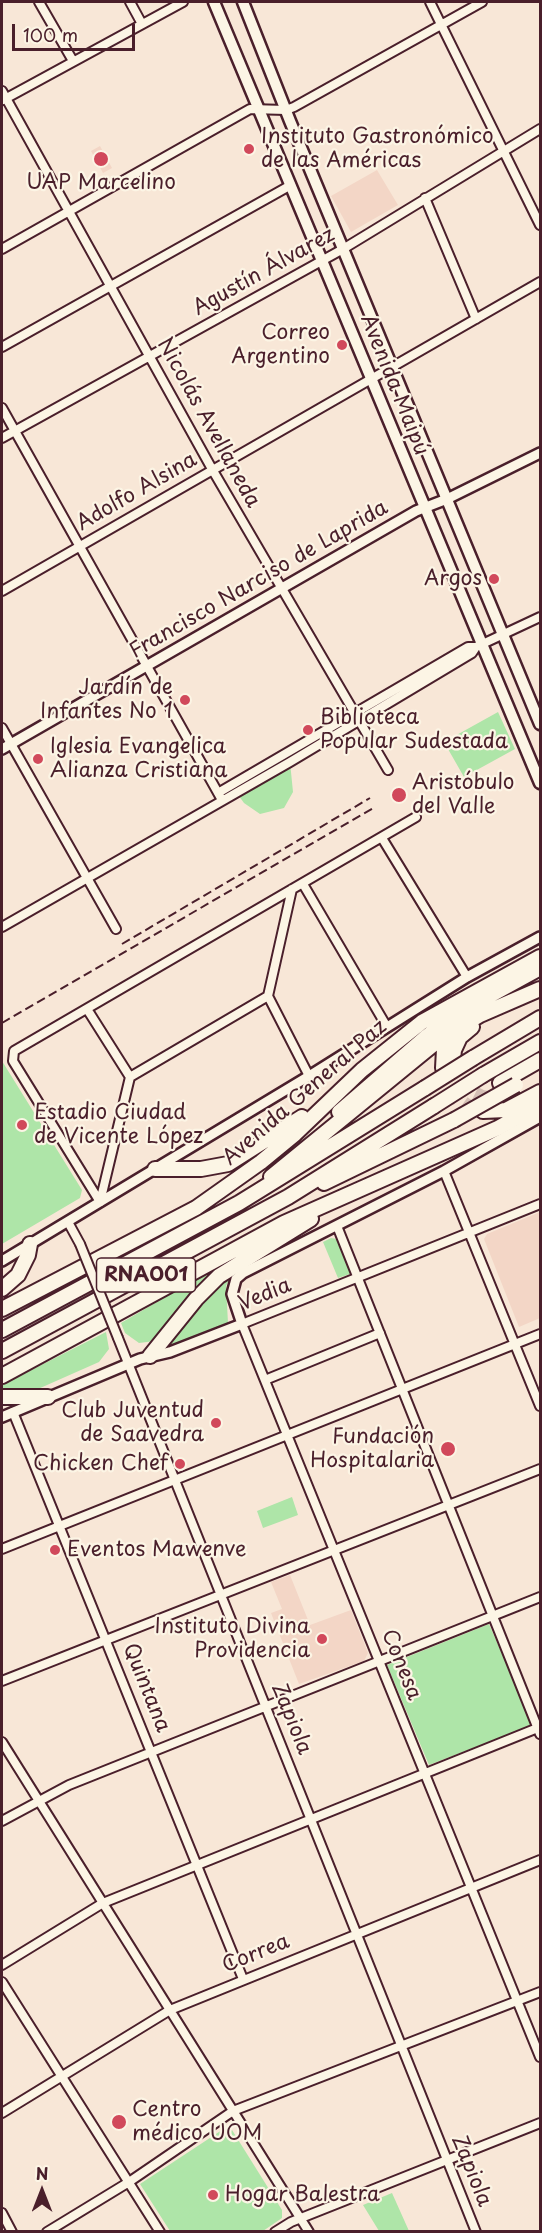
<!DOCTYPE html>
<html>
<head>
<meta charset="utf-8">
<style>
	body { margin:0 }
	#map { position:relative; width:542px; height:2233px; overflow:hidden; background:#f8e7d7; font-family:"Playpen Sans",sans-serif }
	canvas { display:block }
	.frame { position:absolute; inset:0; border:3px solid #4a1f2b; pointer-events:none }
	.north { position:absolute; left:12px; top:2161px; width:60px; height:60px; -webkit-text-stroke:4px #fcf5e5; paint-order:stroke; rotate:0deg; font-size:16px; font-weight:700; line-height:24px; text-align:center; color:#4a1f2b }
	.north::after { content:''; display:block; margin:auto; width:21px; height:27px; background:#4a1f2b; clip-path:polygon(50% 0,100% 100%,50% 72%,0 100%) }
	.scale { position:absolute; left:12px; top:24px; width:123px; height:27px; box-sizing:border-box; border:3px solid #4a1f2b; border-top:0; padding-left:8px; font-size:18px; line-height:21px; white-space:nowrap; color:#4a1f2b; -webkit-text-stroke:4px #fcf5e5; paint-order:stroke }
</style>
</head>
<body>
<div id="map">
<canvas width="542" height="2233"></canvas>
<div class="frame"></div>
<div class="north">N</div>
<div class="scale">100 m</div>
</div>
<script>
const g = document.querySelector('canvas').getContext('2d');
g.lineJoin = 'round';
function fillPath(path, color) { g.fillStyle = color; g.fill(path, 'evenodd'); }
const poly = rows => new Path2D(rows.map(r => 'M' + r).join(''));
function strokePath(path, color, width, dash) { g.strokeStyle = color; g.lineWidth = width; g.lineCap = dash ? 'butt' : 'round'; g.setLineDash(dash || []); g.stroke(path); }
function write(font, color, halo, rows, align = 'center') {
  g.font = font + ' "Playpen Sans",sans-serif'; g.lineWidth = 4.5; g.setLineDash([]); g.textBaseline = 'middle'; g.strokeStyle = halo; g.fillStyle = color; for (const [text, x, y, turn = 0] of rows) {
    g.save(); g.translate(x, y); g.rotate((+turn || 0) * Math.PI / 180); g.textAlign = isNaN(turn) ? turn : align; if (halo) g.strokeText(text, 0, 0); g.fillText(text, 0, 0); g.restore();
  }
}
const built = poly([
	[100,146,112,168,103,173,91,151],
	[377,170,398,205,351,232,331,196],
	[540,1212,540,1318,519,1327,484,1239,487,1234],
	[290,1575,310,1625,351,1610,368,1653,364,1661,299,1684,271,1613,282,1609,271,1582]
]);
const green = poly([
	[498,712,515,749,464,777,444,742],
	[290,762,293,792,284,808,260,814,244,803,236,792],
	[2,1061,82,1190,80,1198,2,1244],
	[266,1238,206,1277,155,1341,139,1343,125,1333,121,1323],
	[331,1238,337,1239,350,1270,350,1274,338,1278,323,1242],
	[233,1272,226,1286,228,1323,174,1345,169,1344,196,1305],
	[106,1332,109,1349,99,1362,38,1389,2,1391,2,1385],
	[292,1497,298,1515,263,1528,257,1511],
	[489,1624,533,1725,429,1765,387,1665],
	[225,2128,232,2130,282,2210,282,2218,263,2231,170,2231,140,2184],
	[392,2193,409,2231,379,2231,363,2205]
]);
const motorwayTunnel = poly([
	[453,1060,458,1076,468,1090,482,1097,499,1100],
	[443,1068,447,1082,455,1097,469,1107,483,1111]
]);
const minor = poly([
	[39,2,73,61],
	[130,2,142,24],
	[430,2,540,225],
	[2,91,212,469,388,770],
	[3,100,183,2],
	[425,198,476,319],
	[2,249,250,109,286,110,294,107,482,2],
	[2,347,291,185],
	[2,408,222,800],
	[2,438,343,249,540,129],
	[2,591,540,282],
	[2,728,116,929],
	[218,793,468,647,476,647,540,617],
	[382,838,467,977],
	[303,884,387,1027],
	[2,927,290,762,472,653,476,647],
	[268,996,309,1076],
	[87,1009,130,1077],
	[444,1171,540,1406],
	[100,1202,13,1061,14,1051,416,817],
	[100,1202,130,1077,268,996,292,889],
	[540,1204,242,1324,540,2057],
	[68,1222,80,1244],
	[337,1226,540,1734],
	[118,1338,476,2232],
	[265,1380,380,1333],
	[13,1412,243,1979],
	[2,1549,540,1334],
	[2,1681,540,1469],
	[2,1742,309,2232],
	[2,1821,69,1785,540,1597],
	[2,1965,103,1903,540,1727],
	[2,1982,160,2232],
	[2,2113,170,2010,540,1860],
	[2,2213,12,2232],
	[47,2232,129,2182,233,2111,540,1992],
	[275,2232,291,2222,540,2123]
]);
const tertiary = poly([
	[2,749,416,511,447,499,540,453],
	[2,1261,309,1076,467,977,540,937],
	[2,1417,140,1359,170,1352,242,1324,232,1294,236,1279,243,1273,444,1171,540,1117]
]);
const secondary = poly([
	[214,2,540,783],
	[243,2,290,121,540,724]
]);
const motorway = poly([
	[473,1058,540,1018],
	[453,1060,454,1050,460,1037,472,1027],
	[443,1068,444,1049,453,1034],
	[483,1075,540,1042],
	[500,1083,540,1060],
	[483,1111,506,1110,540,1092],
	[339,1112,427,1036,458,1013,540,968],
	[155,1169,201,1169,228,1164,302,1117],
	[271,1177,440,1039,480,1015,540,989],
	[324,1183,454,1120],
	[2,1289,18,1275,28,1255,30,1244],
	[2,1309,196,1208,261,1162,295,1134,362,1070,422,1022,540,957],
	[2,1330,239,1203,425,1088],
	[2,1351,288,1197,434,1106],
	[150,1356,196,1299,219,1276,311,1219],
	[2,1376,284,1223,498,1128,540,1105],
	[2,1397,48,1397]
]);
const rail = poly([
	[122,944,370,798],
	[2,1023,375,807]
]);
const minorBridge = poly([
	[80,1244,118,1338]
]);
const motorwayBridge = poly([
	[425,1088,473,1058],
	[434,1106,483,1075],
	[454,1120,516,1085]
]);
const markers = [
	[249,149,6,"#d1495b"],
	[101,159,8,"#d1495b"],
	[342,345,6,"#d1495b"],
	[494,579,6,"#d1495b"],
	[185,700,6,"#d1495b"],
	[308,730,6,"#d1495b"],
	[38,759,6,"#d1495b"],
	[399,795,8,"#d1495b"],
	[22,1125,6,"#d1495b"],
	[216,1423,6,"#d1495b"],
	[448,1449,8,"#d1495b"],
	[180,1464,6,"#d1495b"],
	[55,1550,6,"#d1495b"],
	[322,1639,6,"#d1495b"],
	[119,2122,8,"#d1495b"],
	[213,2195,6,"#d1495b"]
];
const shields = [
	[146,1275,99]
];
const shieldNames = [
	["RNA001",146,1275]
];
const poiNames = [
	["Instituto Gastronómico",261,137],
	["de las Américas",261,161],
	["UAP Marcelino",101,183,"center"],
	["Correo",330,333,"right"],
	["Argentino",330,357,"right"],
	["Argos",482,579,"right"],
	["Jardín de",173,688,"right"],
	["Infantes No 1",173,712,"right"],
	["Biblioteca",320,718],
	["Popular Sudestada",320,742],
	["Iglesia Evangelica",50,747],
	["Alianza Cristiana",50,771],
	["Aristóbulo",412,783],
	["del Valle",412,807],
	["Estadio Ciudad",34,1113],
	["de Vicente López",34,1137],
	["Club Juventud",204,1411,"right"],
	["de Saavedra",204,1435,"right"],
	["Fundación",434,1437,"right"],
	["Hospitalaria",434,1461,"right"],
	["Chicken Chef",168,1464,"right"],
	["Eventos Mawenve",67,1550],
	["Instituto Divina",310,1627,"right"],
	["Providencia",310,1651,"right"],
	["Centro",132,2110],
	["médico UOM",132,2134],
	["Hogar Balestra",225,2195]
];
const streetNames = [
	["Agustín Álvarez",264,272,-29],
	["Avenida Maipú",394,385,68],
	["Nicolás Avellaneda",208,423,61],
	["Adolfo Alsina",137,492,-30],
	["Francisco Narciso de Laprida",259,580,-30],
	["Avenida General Paz",305,1093,-41],
	["Vedia",265,1295,-22],
	["Conesa",401,1665,68],
	["Quintana",146,1688,68],
	["Zapiola",291,1719,68],
	["Correa",256,1954,-22],
	["Zapiola",471,2171,68]
];
fillPath(built, '#f3d6c6');
fillPath(green, '#aee5a8');
strokePath(motorwayTunnel, '#d5bfb5', 14, [14, 7]);
strokePath(minor, '#4a1f2b', 12);
strokePath(tertiary, '#4a1f2b', 14);
strokePath(secondary, '#4a1f2b', 15);
strokePath(motorway, '#4a1f2b', 18);
strokePath(minor, '#fcf5e5', 8);
strokePath(tertiary, '#fcf5e5', 9);
strokePath(secondary, '#fcf5e5', 10);
strokePath(motorway, '#fcf5e5', 14);
strokePath(rail, '#4a1f2b', 2, [9, 4.5]);
strokePath(minorBridge, '#4a1f2b', 12, []);
strokePath(motorwayBridge, '#4a1f2b', 18, []);
strokePath(minorBridge, '#fcf5e5', 8);
strokePath(motorwayBridge, '#fcf5e5', 14);
for (const [x, y, r, color] of markers) { const dot = new Path2D(); dot.arc(x, y, r, 0, 2 * Math.PI); g.fillStyle = color; g.fill(dot); strokePath(dot, '#fcf5e5', 2); }
for (const [x, y, w] of shields) { const box = new Path2D(); box.roundRect(x - w / 2, y - 17, w, 34, 4.5); g.fillStyle = '#fcf5e5'; g.fill(box); strokePath(box, '#4a1f2b', 1.5); }
write('bold 20px', '#4a1f2b', null, shieldNames);
write('21px', '#4a1f2b', '#fcf5e5', poiNames, 'left');
write('21px', '#4a1f2b', '#fcf5e5', streetNames);
</script>
</body>
</html>
